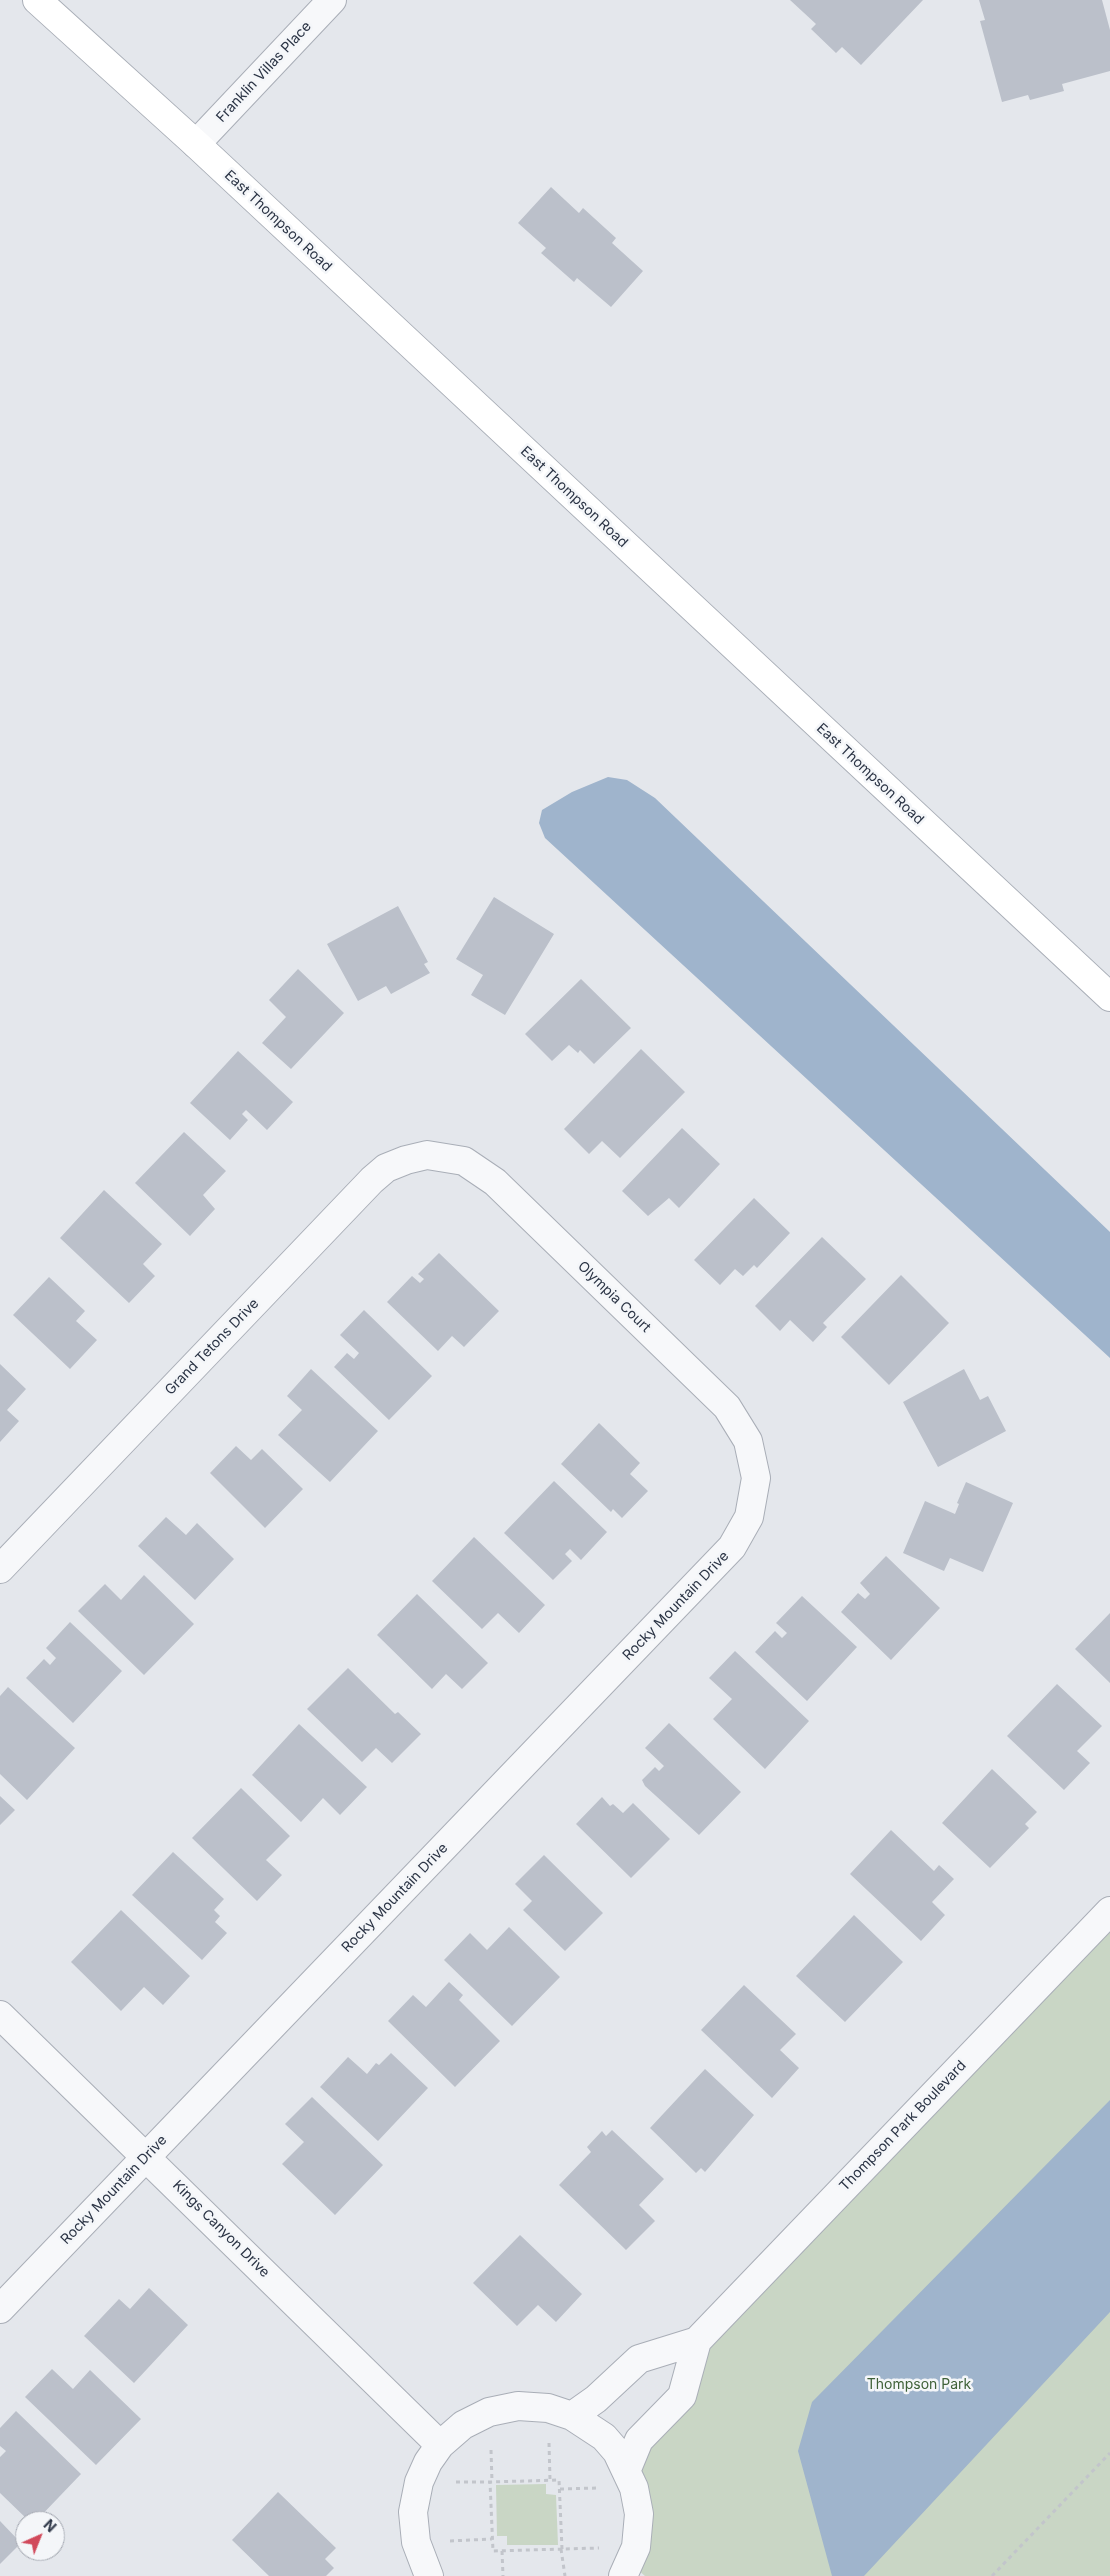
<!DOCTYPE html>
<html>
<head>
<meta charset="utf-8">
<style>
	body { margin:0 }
	#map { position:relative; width:1110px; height:2576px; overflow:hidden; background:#e4e7ec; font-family:Inter,sans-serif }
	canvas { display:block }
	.north { position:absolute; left:15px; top:2511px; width:50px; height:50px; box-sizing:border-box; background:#f4f6f9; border:1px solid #a4a8b1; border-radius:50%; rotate:44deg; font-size:14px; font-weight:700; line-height:20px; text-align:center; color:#2b3445 }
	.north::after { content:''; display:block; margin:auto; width:18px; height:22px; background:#d1495b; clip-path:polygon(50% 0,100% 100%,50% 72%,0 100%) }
</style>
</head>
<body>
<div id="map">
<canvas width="1110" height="2576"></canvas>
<div class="north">N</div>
</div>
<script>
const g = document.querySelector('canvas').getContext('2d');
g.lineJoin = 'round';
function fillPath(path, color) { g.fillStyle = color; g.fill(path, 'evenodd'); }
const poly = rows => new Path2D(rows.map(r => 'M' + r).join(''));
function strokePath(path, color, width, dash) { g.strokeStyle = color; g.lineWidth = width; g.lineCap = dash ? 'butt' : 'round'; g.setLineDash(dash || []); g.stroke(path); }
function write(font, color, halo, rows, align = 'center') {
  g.font = font + ' Inter,sans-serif'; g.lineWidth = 5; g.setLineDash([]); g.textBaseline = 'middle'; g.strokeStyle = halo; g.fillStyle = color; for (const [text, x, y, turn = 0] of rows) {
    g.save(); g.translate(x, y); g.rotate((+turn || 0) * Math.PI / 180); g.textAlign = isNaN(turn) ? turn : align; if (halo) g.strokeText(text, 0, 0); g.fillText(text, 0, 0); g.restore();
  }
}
const green = poly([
	[1110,1911,1110,2576,645,2576,630,2563,639,2440,682,2396,697,2341],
	[546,2484,546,2494,556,2495,558,2545,507,2545,507,2536,497,2536,496,2485]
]);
const water = poly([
	[608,777,627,780,655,798,1110,1232,1110,1358,545,838,539,823,542,810,572,792],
	[1110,2100,1110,2312,864,2576,832,2576,798,2451,812,2402]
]);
const building = poly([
	[790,0,923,0,861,65,842,47,836,53,811,29,816,24],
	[979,0,1102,0,1110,30,1110,71,1062,84,1064,91,1030,100,1028,95,1002,102,980,21,985,20],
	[551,187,579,213,583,208,616,238,612,243,643,271,611,307,577,278,574,282,541,253,546,248,518,223],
	[494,897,554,934,505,1015,471,995,483,975,456,959],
	[398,906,428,962,424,964,430,973,391,994,386,986,358,1001,327,944],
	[298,969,344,1013,291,1069,262,1043,286,1017,269,1000],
	[581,979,631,1028,594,1064,580,1050,578,1053,569,1045,552,1061,525,1034],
	[641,1049,685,1092,620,1158,602,1141,589,1154,564,1129],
	[238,1051,293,1102,267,1130,246,1110,242,1114,248,1120,230,1140,190,1103],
	[682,1128,720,1164,679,1208,669,1198,648,1216,622,1191],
	[184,1132,226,1171,203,1195,215,1209,190,1236,135,1183],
	[104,1190,162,1244,143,1264,155,1276,129,1303,60,1238],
	[754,1198,790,1233,757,1268,754,1265,743,1276,735,1269,720,1285,694,1260],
	[822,1237,866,1279,823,1323,827,1327,813,1342,790,1320,780,1331,755,1306],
	[439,1253,499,1311,464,1347,452,1336,438,1351,387,1302,412,1276,420,1283,424,1279,418,1274],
	[901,1275,949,1323,889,1385,841,1337],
	[49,1277,85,1311,76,1321,97,1340,70,1369,13,1315],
	[364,1310,432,1376,389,1420,334,1367,347,1353,354,1359,359,1353,340,1335],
	[0,1364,26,1389,7,1410,19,1421,0,1442],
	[311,1369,378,1431,330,1482,278,1435,302,1410,287,1396],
	[964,1369,980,1400,988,1396,1006,1431,938,1467,903,1402],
	[599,1423,640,1463,630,1474,648,1491,622,1518,613,1509,611,1512,561,1464],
	[236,1446,251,1460,262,1449,303,1489,265,1528,210,1473],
	[554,1481,607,1532,581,1560,570,1549,565,1554,572,1561,553,1580,504,1533],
	[966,1482,1013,1503,983,1572,950,1558,944,1571,903,1553,925,1501,955,1514,959,1504,957,1503],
	[166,1517,186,1535,197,1523,234,1559,195,1600,138,1546],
	[474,1537,545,1605,519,1633,498,1613,482,1629,432,1581],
	[886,1556,940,1608,891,1660,841,1612,858,1593,865,1599,870,1594,860,1583],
	[144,1575,194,1624,144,1675,78,1611,105,1584,121,1600],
	[417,1594,488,1663,462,1689,446,1674,432,1689,377,1635],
	[802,1596,857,1647,807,1701,755,1652,775,1631,782,1638,787,1633,776,1623],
	[1110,1613,1110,1683,1075,1649],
	[70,1622,122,1671,73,1723,26,1678,44,1659,50,1665,56,1658,46,1648],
	[735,1651,809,1721,765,1769,713,1719,732,1699,709,1678],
	[348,1668,395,1714,398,1712,421,1734,392,1763,376,1748,362,1762,307,1709],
	[1057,1684,1102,1726,1077,1751,1090,1763,1064,1790,1007,1736],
	[8,1687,75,1748,27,1800,0,1774,0,1696],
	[669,1723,741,1792,699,1835,645,1786,642,1780,655,1767,659,1771,664,1766,645,1748],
	[299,1724,367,1787,340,1815,323,1798,301,1822,252,1775],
	[992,1769,1037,1812,1025,1824,1029,1828,990,1868,942,1823],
	[241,1788,290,1836,266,1860,282,1875,257,1901,192,1838],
	[0,1796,15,1810,0,1825],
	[602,1797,610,1806,613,1804,623,1813,633,1803,670,1839,631,1878,576,1824],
	[891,1830,934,1871,939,1865,954,1879,932,1902,945,1915,921,1941,850,1874],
	[173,1852,224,1899,214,1910,220,1916,215,1922,227,1933,202,1960,132,1895],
	[544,1855,603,1913,565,1951,523,1910,532,1901,515,1884],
	[121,1910,190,1976,163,2005,144,1987,121,2011,71,1962],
	[854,1915,903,1962,845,2022,796,1976],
	[509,1927,560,1977,512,2026,444,1960,470,1933,487,1950],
	[449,1982,463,1995,459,2000,500,2041,455,2087,388,2021,413,1995,426,2007],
	[744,1985,796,2034,780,2050,799,2068,772,2098,701,2030],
	[391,2053,428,2088,378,2141,320,2087,348,2057,367,2074,376,2063,379,2065],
	[705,2069,754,2115,705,2172,701,2168,696,2173,650,2128],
	[312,2097,383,2165,335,2215,282,2164,304,2142,285,2124],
	[612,2130,664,2179,639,2205,655,2221,626,2250,559,2185,591,2152,587,2147,602,2131,606,2136],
	[520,2235,582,2294,556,2322,538,2305,517,2326,473,2283],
	[149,2288,188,2325,134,2383,84,2336,119,2299,130,2309],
	[52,2369,73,2389,90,2370,141,2419,96,2465,25,2397],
	[16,2411,81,2474,36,2521,29,2521,0,2493,0,2457,6,2451,0,2446,0,2428],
	[278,2492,336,2548,325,2559,334,2568,326,2576,269,2576,232,2540],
	[0,2521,21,2543,0,2564]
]);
const path = poly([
	[549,2443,550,2480],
	[491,2450,492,2482],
	[456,2482,490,2482],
	[560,2489,597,2488],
	[450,2541,492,2539],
	[561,2549,565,2576],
	[562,2549,559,2480,490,2482,493,2551,599,2548],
	[502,2551,503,2576],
	[992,2576,1110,2453]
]);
const minor = poly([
	[196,144,332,0],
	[0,1569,372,1180,386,1168,406,1160,427,1155,464,1161,495,1182,727,1407,748,1441,756,1478,749,1517,732,1547,0,2309],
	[0,2015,440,2445],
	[697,2341,1110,1911],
	[572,2416,596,2399,639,2359,697,2341,682,2396,639,2440,627,2469],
	[429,2576,416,2542,413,2512,419,2482,428,2462,440,2445,463,2425,489,2412,518,2406,548,2408,572,2416,604,2437,617,2452,634,2488,639,2514,636,2547,623,2576]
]);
const secondary = poly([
	[37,0,196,144,1110,997]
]);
const streetNames = [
	["Franklin Villas Place",264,72,-47],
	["East Thompson Road",278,221,43],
	["East Thompson Road",574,497,43],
	["East Thompson Road",870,774,43],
	["Olympia Court",614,1297,44],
	["Grand Tetons Drive",212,1347,-46],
	["Rocky Mountain Drive",676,1606,-46],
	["Rocky Mountain Drive",395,1898,-46],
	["Thompson Park Boulevard",903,2126,-46],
	["Rocky Mountain Drive",114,2190,-46],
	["Kings Canyon Drive",221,2229,45]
];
const parkNames = [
	["Thompson Park",919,2385]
];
fillPath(green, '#c9d6c5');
fillPath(water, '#9fb4cc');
fillPath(building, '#bbc0ca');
strokePath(minor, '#a9aeb7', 30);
strokePath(secondary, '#a9aeb7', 30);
strokePath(path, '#c2c5cb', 3, [4, 4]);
strokePath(minor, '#f7f8fa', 28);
strokePath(secondary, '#fff', 28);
write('14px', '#2b3445', '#f4f6f9', streetNames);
write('14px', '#3f6138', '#f4f6f9', parkNames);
</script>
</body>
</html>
